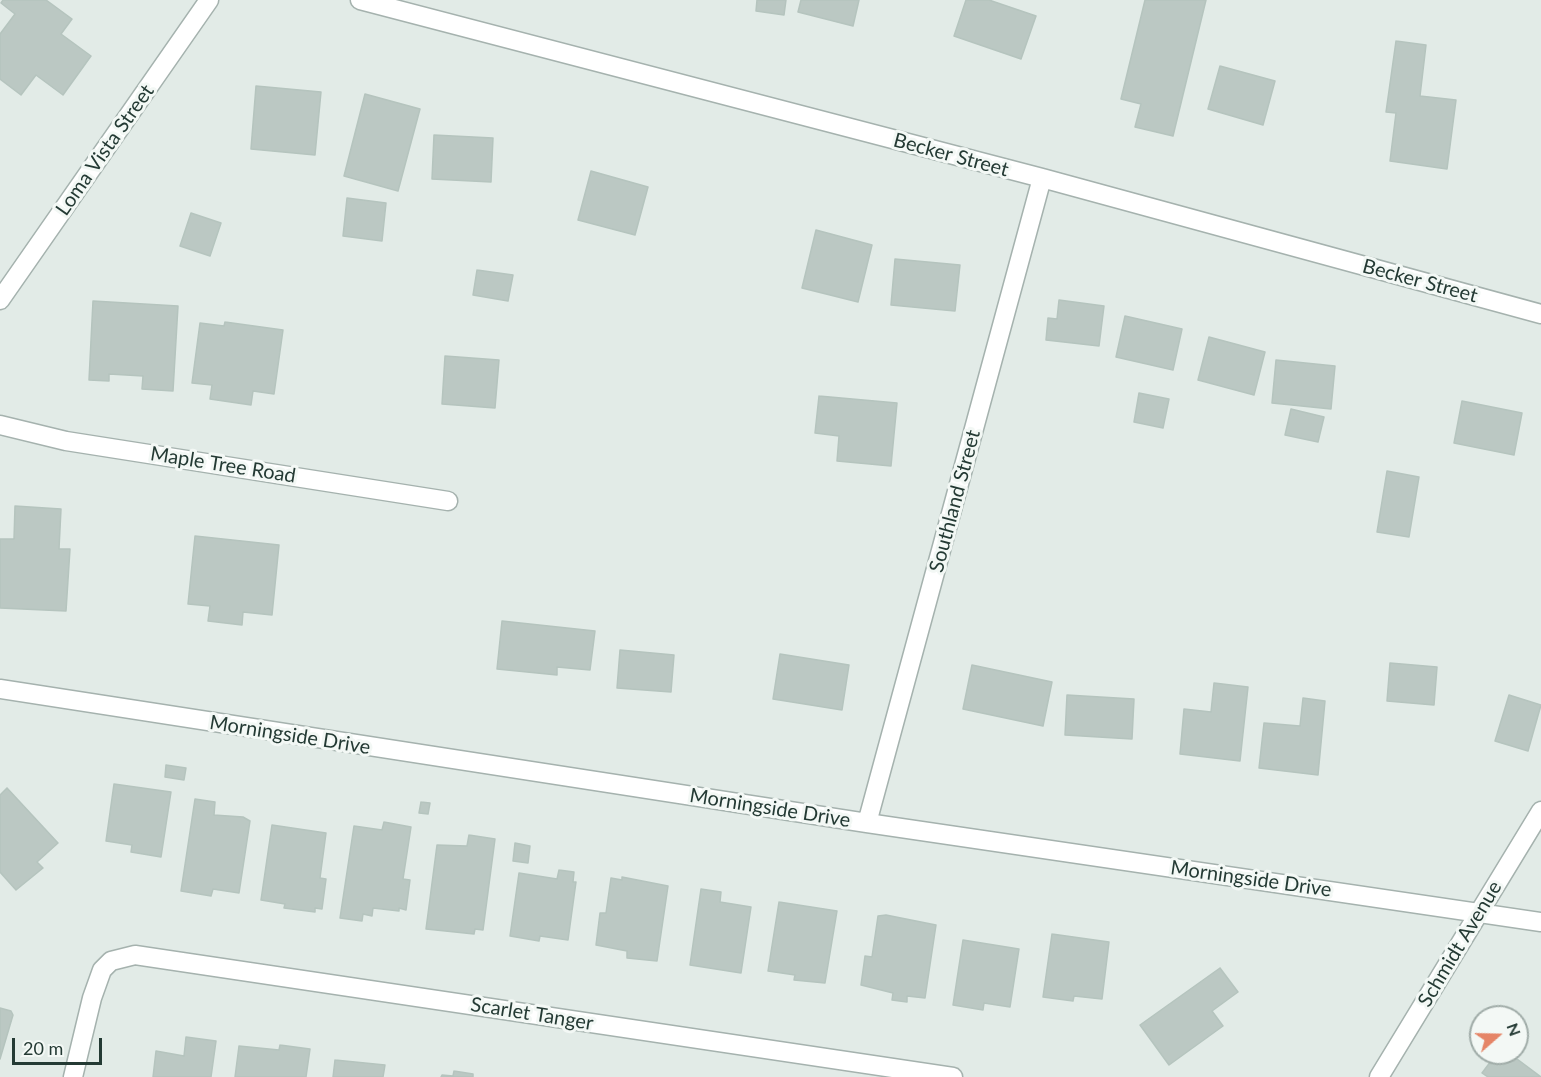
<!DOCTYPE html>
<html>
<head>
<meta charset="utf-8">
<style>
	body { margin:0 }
	#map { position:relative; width:1541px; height:1077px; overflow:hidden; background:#e2ebe7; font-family:Lato,sans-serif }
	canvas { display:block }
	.north { position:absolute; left:1469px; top:1005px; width:60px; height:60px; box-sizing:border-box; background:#f3f8f5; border:2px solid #a0aca8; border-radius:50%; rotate:70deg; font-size:16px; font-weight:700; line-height:24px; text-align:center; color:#243a34 }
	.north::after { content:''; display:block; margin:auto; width:21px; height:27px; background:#e58567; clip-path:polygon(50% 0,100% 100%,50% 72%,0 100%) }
	.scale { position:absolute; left:12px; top:1038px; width:90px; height:27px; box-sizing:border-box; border:3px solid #243a34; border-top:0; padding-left:8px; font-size:18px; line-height:21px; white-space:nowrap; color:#243a34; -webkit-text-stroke:4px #f3f8f5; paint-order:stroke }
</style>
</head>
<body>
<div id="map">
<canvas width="1541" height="1077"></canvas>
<div class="north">N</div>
<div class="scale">20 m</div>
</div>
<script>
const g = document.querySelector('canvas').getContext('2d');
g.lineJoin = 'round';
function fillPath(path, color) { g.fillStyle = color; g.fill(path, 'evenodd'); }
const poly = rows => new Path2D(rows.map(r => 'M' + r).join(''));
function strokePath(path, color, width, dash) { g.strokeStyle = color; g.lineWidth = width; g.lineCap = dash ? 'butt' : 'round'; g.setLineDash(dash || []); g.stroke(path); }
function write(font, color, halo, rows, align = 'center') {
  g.font = font + ' Lato,sans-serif'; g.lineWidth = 6; g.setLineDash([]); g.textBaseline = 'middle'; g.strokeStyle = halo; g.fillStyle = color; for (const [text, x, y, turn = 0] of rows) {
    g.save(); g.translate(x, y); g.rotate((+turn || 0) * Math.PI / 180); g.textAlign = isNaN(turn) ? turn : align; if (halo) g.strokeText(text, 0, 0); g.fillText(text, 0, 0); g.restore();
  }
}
const building = poly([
	[3,0,46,0,72,19,61,34,91,56,63,95,36,75,21,95,0,79,0,34,15,14,1,3,3,0],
	[757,0,786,0,784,15,756,11,757,0],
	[801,0,859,0,853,26,798,12,801,0],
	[966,0,989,0,1036,16,1021,59,954,36,966,0],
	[1145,0,1206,0,1173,136,1135,127,1141,104,1121,99,1145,0],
	[1396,41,1426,45,1420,96,1456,100,1447,169,1390,161,1396,113,1386,112,1396,41],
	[1220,66,1275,81,1263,125,1208,109,1220,66],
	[256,86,321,92,315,155,251,149,256,86],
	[365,94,420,109,398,191,344,176,365,94],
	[434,135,493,138,491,182,432,179,434,135],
	[591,171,648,187,635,235,578,220,591,171],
	[347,198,386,203,382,241,343,236,347,198],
	[191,213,221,223,210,256,180,246,191,213],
	[816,230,872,245,858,302,802,288,816,230],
	[895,259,960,265,955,311,891,305,895,259],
	[477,270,513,275,508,301,473,295,477,270],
	[1059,300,1104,306,1099,346,1046,340,1048,318,1057,319,1059,300],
	[93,301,178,306,173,391,142,389,143,376,109,374,109,381,89,380,93,301],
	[1125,316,1182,329,1173,370,1116,357,1125,316],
	[225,322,283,330,274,394,253,391,251,405,210,399,212,385,192,383,200,323,224,326,225,322],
	[1209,337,1265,352,1254,395,1198,380,1209,337],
	[445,356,499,360,495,408,442,404,445,356],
	[1276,360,1335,366,1331,409,1272,403,1276,360],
	[1139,393,1169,399,1163,428,1134,422,1139,393],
	[819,396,897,403,891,466,837,461,839,436,815,433,819,396],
	[1462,401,1522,413,1514,455,1454,443,1462,401],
	[1291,409,1324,417,1318,442,1285,435,1291,409],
	[1387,471,1419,477,1409,537,1377,532,1387,471],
	[15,506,61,509,59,549,70,549,66,611,0,608,0,539,14,539,15,506],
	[195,536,279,545,272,615,243,612,242,625,208,621,210,606,188,604,195,536],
	[502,621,595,631,590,670,557,667,557,675,497,669,502,621],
	[620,650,674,655,671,692,617,688,620,650],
	[780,654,849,665,842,710,773,699,780,654],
	[1390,663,1437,667,1434,705,1387,701,1390,663],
	[972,665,1052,682,1043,726,963,709,972,665],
	[1214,683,1248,687,1240,761,1180,754,1184,709,1211,712,1214,683],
	[1067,695,1134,699,1132,739,1065,735,1067,695],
	[1509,695,1541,705,1528,751,1495,741,1509,695],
	[1303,698,1325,701,1318,775,1259,768,1264,723,1300,726,1303,698],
	[166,765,186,768,184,780,165,777,166,765],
	[114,784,171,792,161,857,131,852,132,845,106,841,114,784],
	[7,788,58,843,37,862,43,868,16,890,0,872,0,795,7,788],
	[195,799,215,802,214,815,243,817,250,821,239,893,213,889,211,896,181,891,195,799],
	[421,802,430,803,428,814,419,813,421,802],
	[384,822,411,827,403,879,410,880,406,910,399,908,399,911,373,908,372,916,363,914,362,921,340,918,354,826,382,830,384,822],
	[272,825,326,833,320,878,326,879,322,909,315,908,315,912,284,908,285,904,261,900,272,825],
	[469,835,495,839,483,930,475,929,474,934,426,929,437,845,467,846,469,835],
	[515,843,530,846,528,863,513,861,515,843],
	[559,870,574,872,573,882,576,882,568,940,540,936,539,941,510,936,519,873,557,879,559,870],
	[622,877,668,886,657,961,627,958,627,951,596,945,600,913,606,913,611,878,622,880,622,877],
	[701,889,721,892,720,902,751,907,741,973,690,965,701,889],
	[779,902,837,911,825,983,794,980,795,975,768,971,779,902],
	[886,915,936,925,925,998,907,996,907,1002,892,1000,893,993,861,985,865,956,872,957,878,916,886,915],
	[1052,934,1109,942,1102,999,1074,996,1073,1001,1043,997,1052,934],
	[963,940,1019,949,1010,1007,984,1003,983,1010,953,1005,963,940],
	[1220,968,1238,992,1212,1011,1223,1026,1169,1065,1140,1025,1220,968],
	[0,1008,11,1011,13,1015,0,1059,0,1008],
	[186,1037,216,1041,211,1077,153,1077,156,1051,184,1056,186,1037],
	[280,1045,310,1049,306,1077,235,1077,239,1046,279,1050,280,1045],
	[1497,1053,1509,1053,1541,1077,1488,1077,1482,1073,1497,1053],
	[335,1060,385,1065,383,1077,333,1077,335,1060],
	[454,1071,473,1074,473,1077,441,1077,442,1075,453,1076,454,1071]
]);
const minor = poly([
	[360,0,1042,178,1541,314],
	[0,300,209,0],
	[0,425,66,441,448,501],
	[0,689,867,823,1541,922],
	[867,823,1042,178],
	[73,1077,92,998,102,970,111,961,135,955,953,1077],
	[1379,1077,1541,811]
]);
const streetNames = [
	["Loma Vista Street",105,150,-55],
	["Becker Street",951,155,15],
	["Becker Street",1420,281,15],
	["Maple Tree Road",223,465,9],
	["Southland Street",955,501,-75],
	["Morningside Drive",290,735,9],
	["Morningside Drive",770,808,9],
	["Morningside Drive",1251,879,8],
	["Schmidt Avenue",1460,944,-59],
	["Scarlet Tanger",532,1014,9]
];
fillPath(building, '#bbc8c3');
strokePath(building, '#b5c4be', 1.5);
strokePath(minor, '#a5b2ae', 21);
strokePath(minor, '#fff', 18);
write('20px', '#243a34', '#f3f8f5', streetNames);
</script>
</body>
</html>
